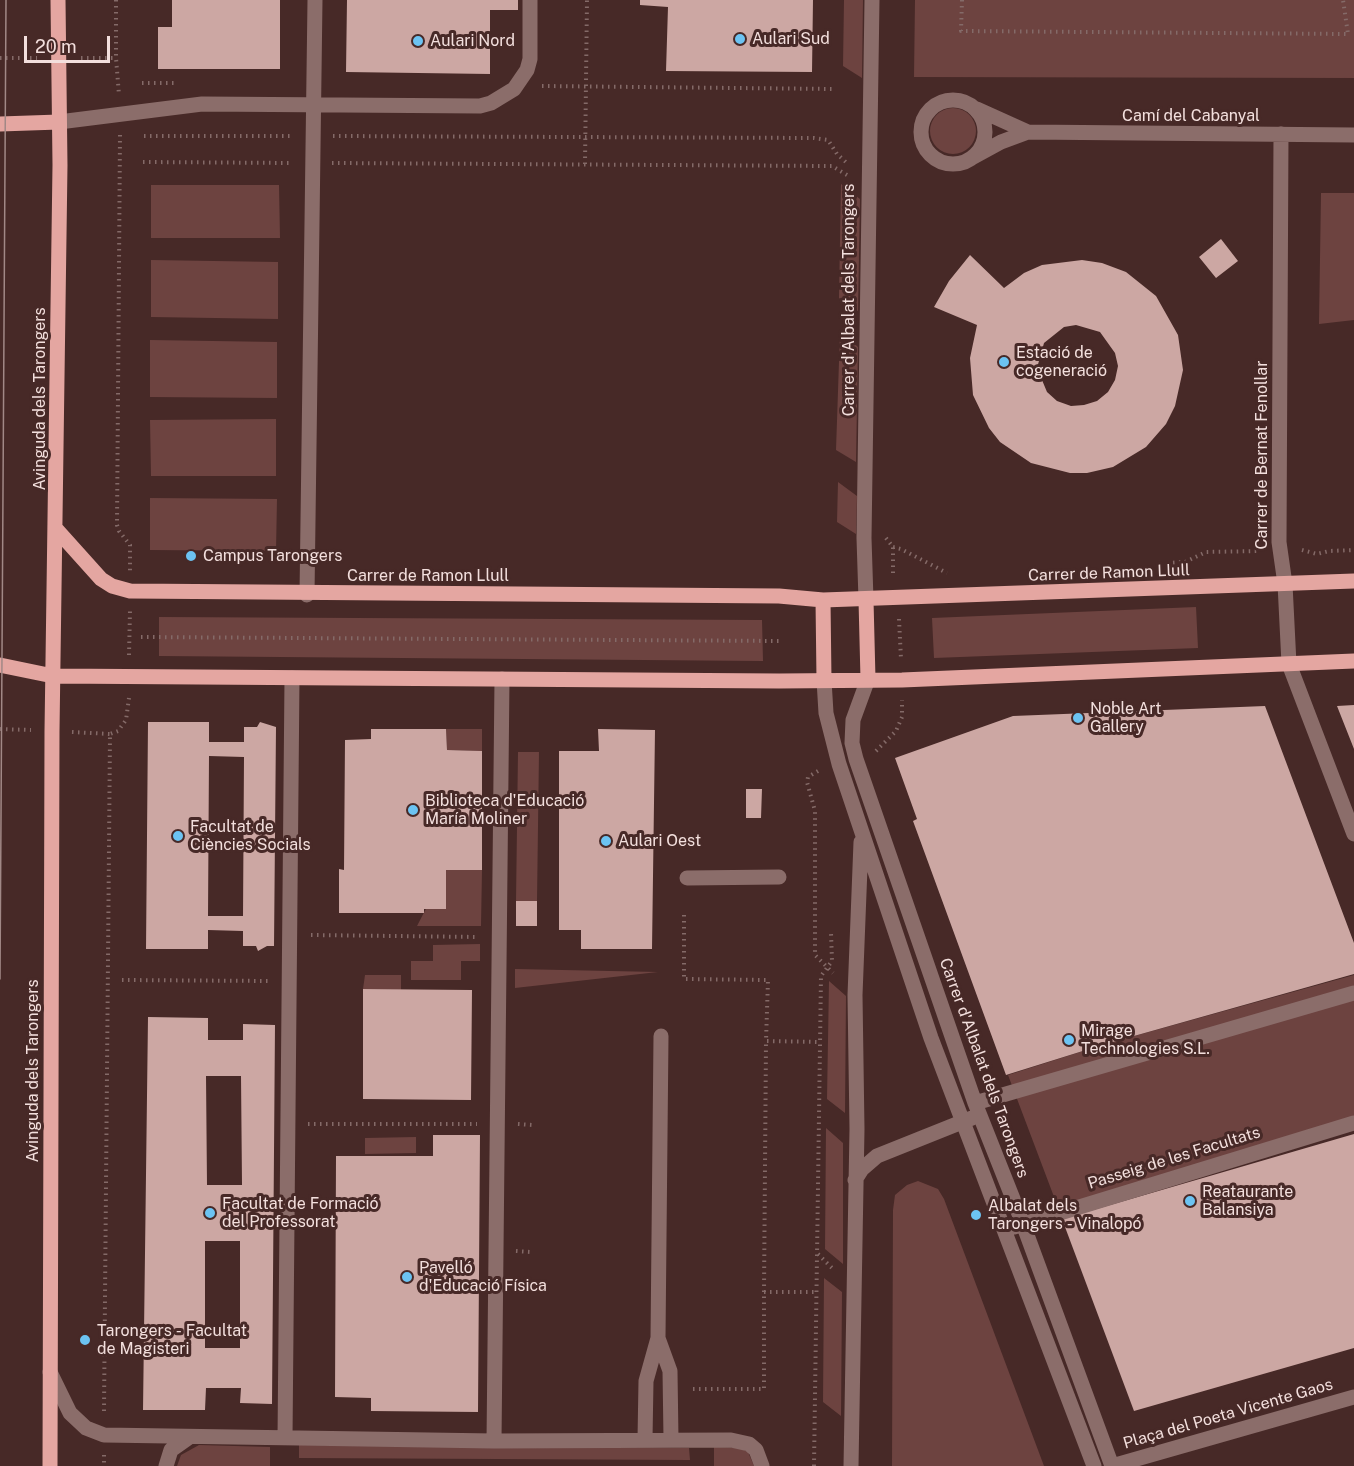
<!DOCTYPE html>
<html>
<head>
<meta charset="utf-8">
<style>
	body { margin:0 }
	#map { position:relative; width:1354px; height:1466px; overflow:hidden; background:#472927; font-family:"Public Sans",sans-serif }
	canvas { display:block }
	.scale { position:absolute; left:24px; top:36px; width:86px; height:27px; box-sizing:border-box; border:3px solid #f3dfdd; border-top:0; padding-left:8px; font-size:18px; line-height:21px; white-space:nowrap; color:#f3dfdd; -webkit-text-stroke:4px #472927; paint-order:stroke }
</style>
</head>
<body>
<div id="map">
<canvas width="1354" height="1466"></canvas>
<div class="scale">20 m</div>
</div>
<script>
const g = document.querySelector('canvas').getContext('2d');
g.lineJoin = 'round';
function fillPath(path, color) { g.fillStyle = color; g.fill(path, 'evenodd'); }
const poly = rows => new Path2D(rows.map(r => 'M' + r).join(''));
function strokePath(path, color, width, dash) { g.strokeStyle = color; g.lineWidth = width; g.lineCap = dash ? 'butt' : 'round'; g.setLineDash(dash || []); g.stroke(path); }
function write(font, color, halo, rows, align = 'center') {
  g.font = font + ' "Public Sans",sans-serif'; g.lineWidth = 6; g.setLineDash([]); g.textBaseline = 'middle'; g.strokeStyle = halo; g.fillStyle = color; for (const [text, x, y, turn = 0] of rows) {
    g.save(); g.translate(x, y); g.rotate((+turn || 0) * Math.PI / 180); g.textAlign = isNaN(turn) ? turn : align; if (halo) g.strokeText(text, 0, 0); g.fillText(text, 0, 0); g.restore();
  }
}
const green = poly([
	[844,0,863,0,862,78,843,66],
	[915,0,1354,0,1354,78,914,77],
	'930 131a23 23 0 1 1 46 0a23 23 0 1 1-46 0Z',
	[841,184,860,199,858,311,839,298],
	[151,185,279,185,280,238,151,238],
	[1321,193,1354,193,1354,320,1319,324],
	[151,260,278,262,278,319,151,317],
	[840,332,858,347,856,462,836,450],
	[150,340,277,342,277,398,150,397],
	[276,419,276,476,151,476,150,420],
	[838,482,857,496,856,534,837,522],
	[150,498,277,499,276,551,150,550],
	[1196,607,1198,648,934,658,932,618],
	[159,617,762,620,763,661,159,656],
	[446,729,482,729,482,751,447,750],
	[518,752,539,752,537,901,516,901],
	[446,870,482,870,481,926,417,926],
	[480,944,480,961,461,961,461,980,411,980,411,961,433,961,433,945],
	[515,969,658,972,515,988],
	[365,975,401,975,401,990,363,989],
	[1354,975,1354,1125,1062,1218,1008,1075,1102,1045],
	[829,981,846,996,845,1113,827,1099],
	[826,1128,843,1143,843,1264,825,1249],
	[416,1137,416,1153,365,1154,365,1138],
	[918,1181,938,1189,944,1199,1044,1466,892,1466,893,1210,895,1195,907,1185],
	[824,1278,842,1292,841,1416,823,1402],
	[199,1445,270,1447,270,1466,177,1466,181,1455],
	[299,1445,689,1448,690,1460,299,1458],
	[714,1447,740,1448,748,1452,754,1466,714,1466]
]);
const building = poly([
	[172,0,280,0,280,69,158,69,158,27,172,27],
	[347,0,518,0,518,10,490,10,490,74,346,72],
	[640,0,813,0,812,72,666,71,668,7,640,5],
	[1221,239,1238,261,1216,278,1199,257],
	[970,255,1004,288,1024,273,1042,265,1082,260,1102,263,1126,272,1156,296,1178,335,1183,370,1175,406,1166,424,1146,447,1113,467,1087,473,1070,473,1031,463,1000,442,989,428,973,395,970,358,977,325,934,307,949,281],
	[1076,325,1100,332,1115,353,1118,366,1115,380,1108,392,1097,401,1084,405,1071,406,1057,401,1047,392,1037,368,1044,343,1064,327],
	[1354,705,1354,749,1337,706],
	[1265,706,1354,943,1354,974,1102,1045,1006,1075,913,821,917,819,895,758,1013,716],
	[148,722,209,722,209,742,244,742,244,727,257,727,260,722,276,727,274,946,267,946,258,951,256,946,243,946,243,931,208,930,208,949,146,949],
	[209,756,244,757,243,916,208,916],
	[371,729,446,729,447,750,482,751,482,870,446,870,446,909,424,909,424,913,339,913,339,869,344,870,345,740,371,739],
	[598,729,655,730,652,949,581,949,581,930,559,930,559,751,599,751],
	[746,789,762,789,761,818,746,818],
	[516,901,537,901,537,926,516,926],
	[363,989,472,990,471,1100,363,1099],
	[148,1017,208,1018,208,1040,243,1040,243,1024,275,1025,272,1404,240,1403,241,1388,206,1388,205,1410,143,1410],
	[206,1076,241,1076,242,1185,207,1185],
	[205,1241,240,1241,240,1348,205,1348],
	[1354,1134,1354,1348,1134,1411,1062,1219],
	[433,1135,480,1135,478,1412,371,1411,371,1398,335,1397,336,1156,433,1156]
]);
const path = poly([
	[116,0,116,58,119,95],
	[962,0,961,31,1348,34,1343,0],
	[0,58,37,58],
	[81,58,116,58],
	[142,83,174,83],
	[542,86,832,89],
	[120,135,117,525,119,531,130,545,130,571],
	[144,136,293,136],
	[333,136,814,138,828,140,837,154,848,164],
	[143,162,292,163],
	[332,163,832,166,847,175],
	[585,164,587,0],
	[886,538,893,547,893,576],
	[893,547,901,549,947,573],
	[1302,550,1317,554,1329,551,1354,550],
	[1167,563,1185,562,1206,552,1259,551],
	[899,619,901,659],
	[141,637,779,641],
	[129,655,130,611],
	[0,729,31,730],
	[72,732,110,734],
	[876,751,896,731,902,717,902,700],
	[818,771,808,777,807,782,815,811,815,955,833,973],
	[684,915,684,979,768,980,766,1041],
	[311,935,478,937],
	[122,980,268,981],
	[308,1124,477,1124],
	[518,1124,532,1125],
	[516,1251,531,1252],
	[818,1254,834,1270],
	[764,1292,766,1041,820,1042],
	[693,1389,764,1389,764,1292,816,1292],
	[104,1411,110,734,118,731,126,720,129,698],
	[104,1455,104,1466],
	[814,1466,821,976,832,961,831,933]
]);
const minor = poly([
	'921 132a32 32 0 1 1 64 0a32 32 0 1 1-64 0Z',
	[977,109,1028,132],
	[59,122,202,104,480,106,491,103,514,89,527,70,530,59,530,0],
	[1281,134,1279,542,1285,584,1289,664,1354,834],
	[968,160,1001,142,1028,132,1354,135],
	[307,595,315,0],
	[866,600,864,538,872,0],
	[868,679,853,720,852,743,856,759,975,1103,1023,1224,1112,1466],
	[824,680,826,713,839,764,931,1038,1094,1466],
	[687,878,779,877],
	[975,1103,1354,993],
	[855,1180,862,1169,877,1156,972,1118],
	[1014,1227,1354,1123],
	[658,1338,670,1371,671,1439],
	[50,1372,70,1413,86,1428,104,1435,494,1441,731,1440,749,1444,756,1450,762,1466],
	[285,1438,292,678],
	[645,1439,646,1381,658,1338,661,1036],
	[494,1441,502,679],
	[166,1466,171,1450,188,1438],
	[851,1466,857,1129,855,995,861,842],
	[1112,1466,1354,1397]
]);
const major = poly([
	[0,124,59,122],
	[57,530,101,579,112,586,130,591,779,596,823,600,1354,581],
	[823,600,824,680],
	[866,600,868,679],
	[0,665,53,676,779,681,902,680,1354,661],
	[50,1466,52,731,60,165,58,0]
]);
const tram = poly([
	[0,979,6,0]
]);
const markers = [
	[740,39,6,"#6cc3f2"],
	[418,41,6,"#6cc3f2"],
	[1004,362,6,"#6cc3f2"],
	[191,556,6,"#6cc3f2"],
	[1078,718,6,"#6cc3f2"],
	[413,810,6,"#6cc3f2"],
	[178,836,6,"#6cc3f2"],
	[606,841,6,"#6cc3f2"],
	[1069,1040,6,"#6cc3f2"],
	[1190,1201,6,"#6cc3f2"],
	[210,1213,6,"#6cc3f2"],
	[976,1215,6,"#6cc3f2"],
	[407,1277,6,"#6cc3f2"],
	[85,1340,6,"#6cc3f2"]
];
const poiNames = [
	["Aulari Sud",752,39],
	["Aulari Nord",430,41],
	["Estació de",1016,353],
	["cogeneració",1016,371],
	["Campus Tarongers",203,556],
	["Noble Art",1090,709],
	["Gallery",1090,727],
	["Biblioteca d'Educació",425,801],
	["María Moliner",425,819],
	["Facultat de",190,827],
	["Ciències Socials",190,845],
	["Aulari Oest",618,841],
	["Mirage",1081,1031],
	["Technologies S.L.",1081,1049],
	["Reataurante",1202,1192],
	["Balansiya",1202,1210],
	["Facultat de Formació",222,1204],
	["del Professorat",222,1222],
	["Albalat dels",988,1206],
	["Tarongers - Vinalopó",988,1224],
	["Pavelló",419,1268],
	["d'Educació Física",419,1286],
	["Tarongers - Facultat",97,1331],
	["de Magisteri",97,1349]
];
const streetNames = [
	["Camí del Cabanyal",1191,116],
	["Carrer d'Albalat dels Tarongers",849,300,-90],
	["Avinguda dels Tarongers",40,399,-90],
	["Carrer de Bernat Fenollar",1262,455,-90],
	["Carrer de Ramon Llull",1109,573,-2],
	["Carrer de Ramon Llull",428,576],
	["Carrer d'Albalat dels Tarongers",984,1068,70],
	["Avinguda dels Tarongers",33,1071,-90],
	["Passeig de les Facultats",1174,1158,-17],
	["Plaça del Poeta Vicente Gaos",1228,1414,-16]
];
fillPath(green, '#6d4340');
fillPath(building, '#cca7a3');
strokePath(path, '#846a68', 4, [1.5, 4.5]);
strokePath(minor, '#8b6d6a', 15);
strokePath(major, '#e4a6a1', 15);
strokePath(tram, '#a18886', 1.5);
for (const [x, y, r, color] of markers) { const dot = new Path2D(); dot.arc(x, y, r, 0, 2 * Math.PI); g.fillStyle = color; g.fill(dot); strokePath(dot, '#472927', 2); }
write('16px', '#f3dfdd', '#472927', poiNames, 'left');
write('16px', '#f3dfdd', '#472927', streetNames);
</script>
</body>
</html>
